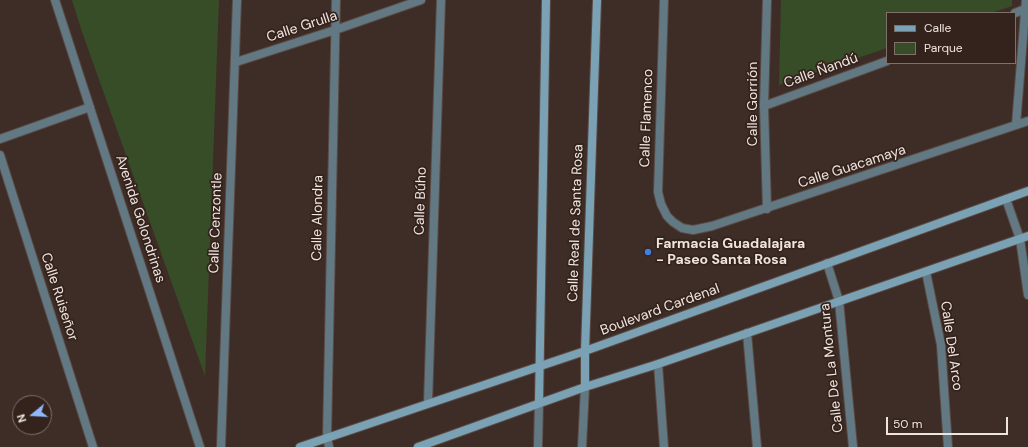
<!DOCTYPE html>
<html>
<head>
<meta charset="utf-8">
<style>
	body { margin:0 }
	#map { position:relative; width:1028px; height:447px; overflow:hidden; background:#3e2d26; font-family:"DM Sans",sans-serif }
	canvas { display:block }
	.legend { position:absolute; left:886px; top:12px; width:130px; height:52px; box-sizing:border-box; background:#33231c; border:1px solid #7f706a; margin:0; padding:5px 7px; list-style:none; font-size:12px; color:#f0e4df }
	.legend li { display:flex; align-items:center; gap:8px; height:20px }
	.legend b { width:20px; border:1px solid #7f706a }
	.north { position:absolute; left:12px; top:395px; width:40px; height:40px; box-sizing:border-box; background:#33231c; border:1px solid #7f706a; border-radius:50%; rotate:252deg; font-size:11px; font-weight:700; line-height:16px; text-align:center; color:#f0e4df }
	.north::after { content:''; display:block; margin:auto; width:14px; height:18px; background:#90b8fd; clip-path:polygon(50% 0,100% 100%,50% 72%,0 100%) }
	.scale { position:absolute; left:886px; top:417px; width:122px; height:18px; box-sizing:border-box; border:2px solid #f0e4df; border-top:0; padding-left:5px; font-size:12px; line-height:14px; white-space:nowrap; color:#f0e4df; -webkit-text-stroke:3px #33231c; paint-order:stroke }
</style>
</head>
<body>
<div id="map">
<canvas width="1028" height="447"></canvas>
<ul class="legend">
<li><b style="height:5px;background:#7ba2b4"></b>Calle</li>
<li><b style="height:11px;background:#374d27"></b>Parque</li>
</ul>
<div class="north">N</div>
<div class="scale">50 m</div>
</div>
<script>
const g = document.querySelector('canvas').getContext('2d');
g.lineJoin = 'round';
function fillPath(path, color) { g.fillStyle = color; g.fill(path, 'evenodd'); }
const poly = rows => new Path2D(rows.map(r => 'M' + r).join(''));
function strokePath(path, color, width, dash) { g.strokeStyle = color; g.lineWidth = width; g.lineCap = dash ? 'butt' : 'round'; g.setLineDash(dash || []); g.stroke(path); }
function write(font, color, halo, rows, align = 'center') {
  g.font = font + ' "DM Sans",sans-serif'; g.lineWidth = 3.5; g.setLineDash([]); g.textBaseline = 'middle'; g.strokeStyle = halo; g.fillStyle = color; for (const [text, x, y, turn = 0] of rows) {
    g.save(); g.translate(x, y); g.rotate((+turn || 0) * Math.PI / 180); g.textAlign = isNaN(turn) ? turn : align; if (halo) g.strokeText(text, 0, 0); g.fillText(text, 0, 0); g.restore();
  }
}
const green = poly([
	[72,0,219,0,205,376,82,32],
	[781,0,1012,0,1012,6,991,13,887,13,887,48,779,85]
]);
const street = poly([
	[55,0,200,447],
	[664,0,658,192,661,204,667,216,673,222,682,228,693,230,712,226,1028,121],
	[1015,13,1025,9],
	[236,62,335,30,421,0],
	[764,106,887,61],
	[1016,125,1026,0],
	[0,139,90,107],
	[0,155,93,447],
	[1006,199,1020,239,1028,295],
	[767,209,764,106,767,0],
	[827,263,839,301,853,447],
	[926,272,941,345,948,447],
	[747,333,757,447],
	[658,364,664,447],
	[428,403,441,0],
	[221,447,237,0],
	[329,447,327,437,336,0],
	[538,447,539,402],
	[582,447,585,387]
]);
const secondary = poly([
	[585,387,585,351,597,0],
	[539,402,546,0],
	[300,447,585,351,1028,191],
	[418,447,585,387,658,364,1028,236]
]);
const markers = [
	[648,252,4,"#3f7fe0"]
];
const streetNames = [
	["Calle Grulla",302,27,-18],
	["Calle Ñandú",821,71,-20],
	["Calle Gorrión",753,104,-90],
	["Calle Flamenco",647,118,-88],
	["Calle Guacamaya",852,167,-18],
	["Calle Búho",421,201,-88],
	["Calle Alondra",318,218,-89],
	["Avenida Golondrinas",140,219,72],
	["Calle Cenzontle",216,223,-88],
	["Calle Real de Santa Rosa",576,223,-88],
	["Calle Ruiseñor",59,297,72],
	["Boulevard Cardenal",660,310,-20],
	["Calle Del Arco",951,346,82],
	["Calle De La Montura",832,368,-96]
];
const poiNames = [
	["Farmacia Guadalajara",656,244],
	["- Paseo Santa Rosa",656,260]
];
fillPath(green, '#374d27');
strokePath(street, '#5a4a44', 10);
strokePath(secondary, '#5a4a44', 10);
strokePath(street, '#627984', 8);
strokePath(secondary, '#7ba2b4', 8);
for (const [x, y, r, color] of markers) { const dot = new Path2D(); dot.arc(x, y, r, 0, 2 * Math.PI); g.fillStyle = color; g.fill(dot); strokePath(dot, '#33231c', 1.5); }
write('14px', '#f0e4df', '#33231c', streetNames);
write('bold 14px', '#f0e4df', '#33231c', poiNames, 'left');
</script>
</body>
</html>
